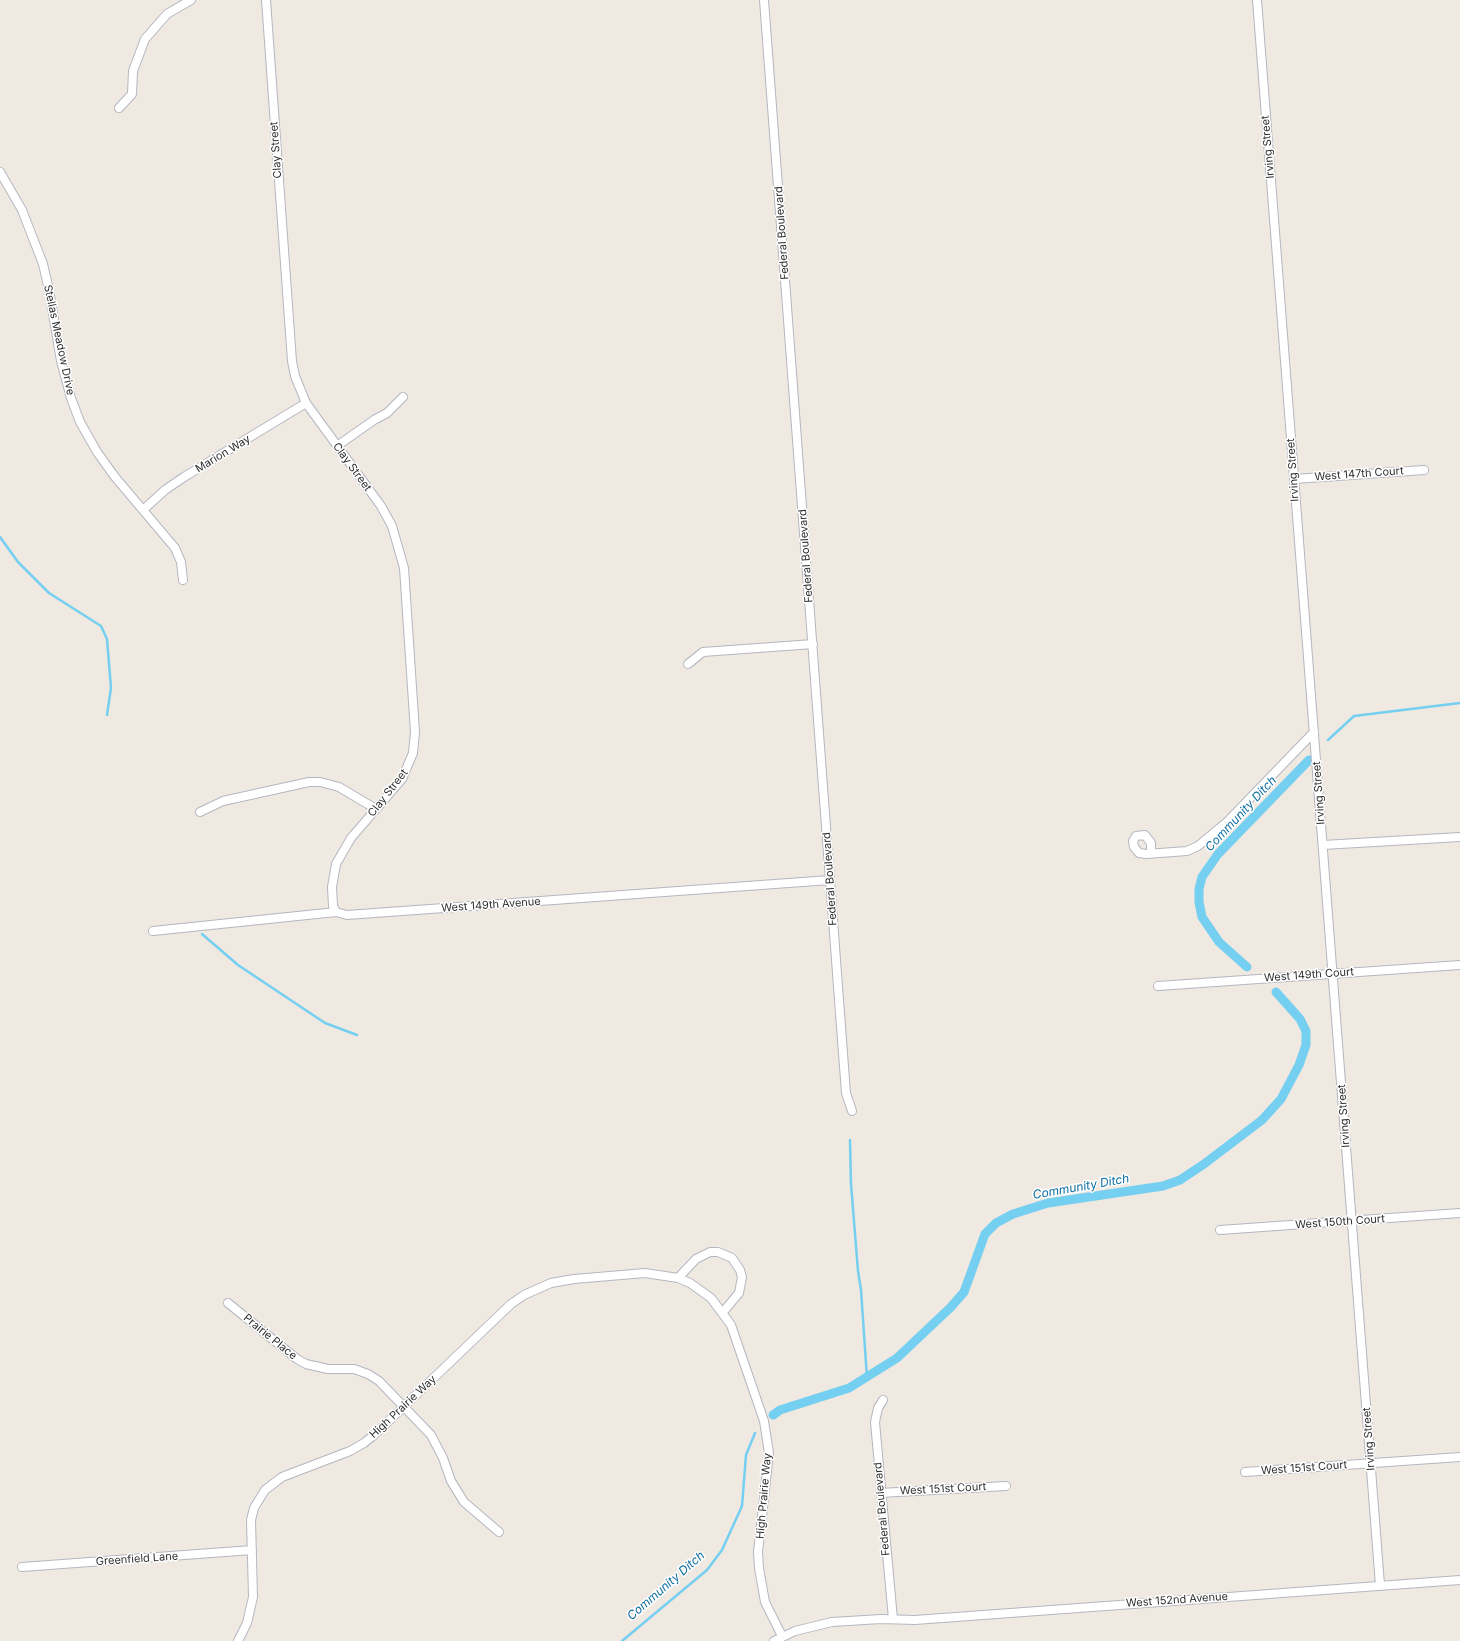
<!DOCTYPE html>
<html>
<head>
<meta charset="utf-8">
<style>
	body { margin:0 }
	canvas { display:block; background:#efe9e1 }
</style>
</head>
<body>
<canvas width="1460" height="1641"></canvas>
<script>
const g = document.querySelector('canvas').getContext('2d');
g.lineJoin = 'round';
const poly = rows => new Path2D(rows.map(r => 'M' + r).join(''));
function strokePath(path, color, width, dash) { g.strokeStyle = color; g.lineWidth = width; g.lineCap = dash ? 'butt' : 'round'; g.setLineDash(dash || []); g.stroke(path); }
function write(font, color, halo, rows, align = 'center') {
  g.font = font + ' Inter,sans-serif'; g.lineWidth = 3; g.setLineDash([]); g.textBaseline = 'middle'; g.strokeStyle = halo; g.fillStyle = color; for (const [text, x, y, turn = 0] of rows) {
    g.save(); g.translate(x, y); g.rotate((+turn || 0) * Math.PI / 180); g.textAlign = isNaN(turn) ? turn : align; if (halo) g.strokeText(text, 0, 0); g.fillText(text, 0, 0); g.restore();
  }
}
const stream = poly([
	[0,537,18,562,49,593,101,626,107,639,111,688,107,715],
	[1328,740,1354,716,1460,703],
	[202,934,238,965,325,1023,357,1035],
	[850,1140,851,1184,858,1271,861,1290,867,1378],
	[622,1641,707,1570,722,1550,742,1506,746,1455,755,1433]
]);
const canal = poly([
	[1247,967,1219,942,1202,917,1199,902,1199,889,1202,877,1218,854,1309,760],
	[773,1415,780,1410,849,1388,897,1358,951,1307,964,1292,985,1234,996,1223,1013,1214,1048,1203,1163,1186,1180,1180,1204,1164,1262,1120,1281,1099,1299,1065,1306,1045,1306,1031,1300,1019,1276,992]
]);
const minor = poly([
	[266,0,292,361,295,376,306,403,381,506,392,526,404,568,415,732,413,753,402,779,351,838,336,864,332,887,333,906,336,912],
	[764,0,846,1093,852,1111],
	[1257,0,1380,1585],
	[119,108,132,94,133,71,145,39,167,14,191,0],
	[0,172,22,210,43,264,49,290,61,361,71,398,80,422,97,452,115,477,175,548,181,562,183,580],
	[337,446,374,420,387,413,403,397],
	[1294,479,1424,470],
	[143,510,165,490,184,477,306,403],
	[688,664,703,652,813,644],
	[200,812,223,801,309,782,320,782,339,787,376,809],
	[1323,845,1460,837],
	[1151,853,1151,843,1145,835,1136,836,1133,841,1134,847,1139,853,1146,854,1187,851,1198,846,1228,821,1314,732],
	[153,931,336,912,347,915,830,880],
	[1158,986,1460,965],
	[1220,1230,1460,1213],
	[678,1278,690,1283,711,1298,731,1325,764,1421,769,1453,758,1552,759,1568,765,1602,782,1636],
	[228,1303,297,1359,306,1364,328,1369,354,1369,368,1374,379,1381,431,1435,443,1458,451,1481,464,1502,499,1532],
	[883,1400,878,1408,875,1422,893,1619],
	[1245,1472,1460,1457],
	[880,1493,1006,1486],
	[22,1567,252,1550],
	[238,1641,247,1623,253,1597,251,1520,254,1508,265,1490,282,1477,350,1451,364,1443,374,1435,511,1304,524,1295,551,1283,574,1279,645,1273,678,1278,696,1259,710,1252,718,1252,732,1258,740,1270,742,1277,739,1293,723,1312],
	[774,1641,795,1631,832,1622,881,1619,915,1620,1460,1580]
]);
const streetNames = [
	["Irving Street",1268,147,-95],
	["Clay Street",276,150,-94],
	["Federal Boulevard",782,233,-94],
	["Stellas Meadow Drive",59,340,78],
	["Marion Way",223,454,-31],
	["Clay Street",352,467,54],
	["Irving Street",1293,470,-94],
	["West 147th Court",1359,474,-4],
	["Federal Boulevard",806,556,-94],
	["Clay Street",388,793,-52],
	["Irving Street",1319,793,-94],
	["Federal Boulevard",830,879,-94],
	["West 149th Avenue",491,905,-4],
	["West 149th Court",1309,975,-4],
	["Irving Street",1344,1116,-94],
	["West 150th Court",1340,1222,-4],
	["Prairie Place",270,1337,39],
	["High Prairie Way",403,1407,-43],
	["Irving Street",1369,1439,-94],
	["West 151st Court",1304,1468,-4],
	["West 151st Court",943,1489,-3],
	["High Prairie Way",764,1496,-85],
	["Federal Boulevard",882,1509,-95],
	["Greenfield Lane",137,1559,-4],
	["West 152nd Avenue",1177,1600,-4]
];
const waterNames = [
	["Community Ditch",1241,814,-47],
	["Community Ditch",1081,1187,-10],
	["Community Ditch",666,1586,-41]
];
strokePath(stream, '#75cff0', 2.5);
strokePath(canal, '#75cff0', 9);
strokePath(minor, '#b4b7c1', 10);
strokePath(minor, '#fff', 8);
write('11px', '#2e2e2e', '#fff', streetNames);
write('italic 12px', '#0d6fa3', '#fff', waterNames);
</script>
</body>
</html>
